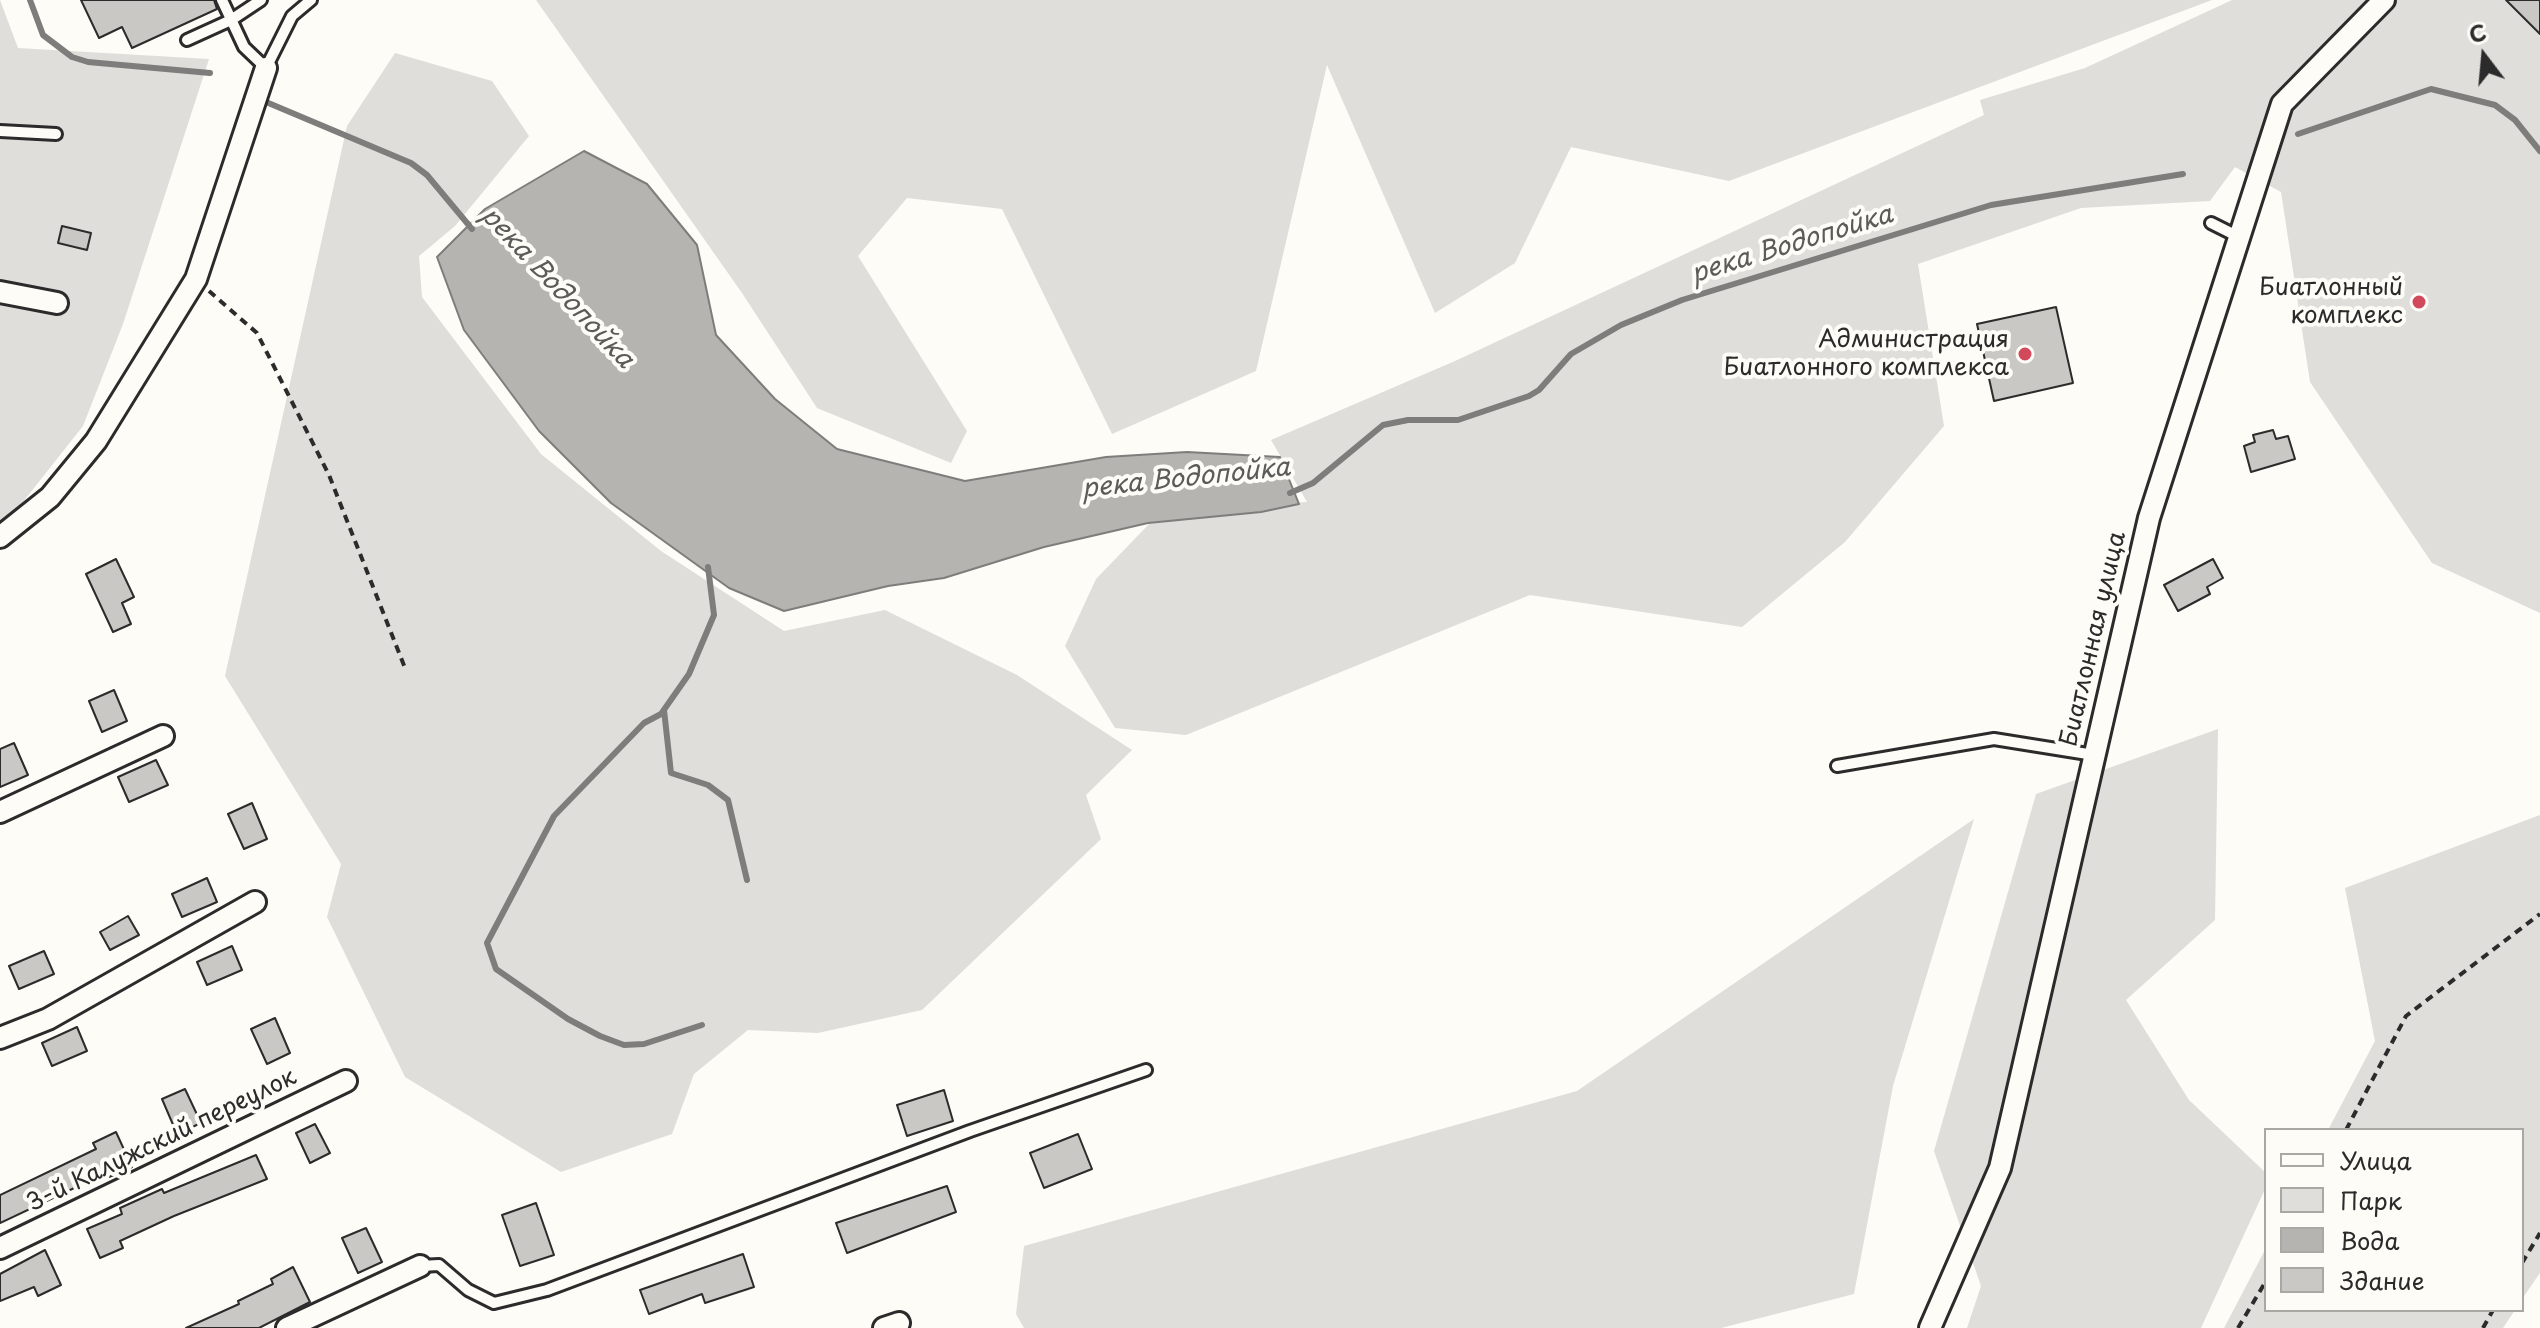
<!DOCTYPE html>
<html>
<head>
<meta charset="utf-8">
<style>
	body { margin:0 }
	#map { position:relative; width:2540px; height:1328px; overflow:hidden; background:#fdfcf7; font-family:"Playpen Sans",sans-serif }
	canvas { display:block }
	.legend { position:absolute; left:2264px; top:1128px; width:260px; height:184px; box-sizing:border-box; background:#fdfcf7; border:2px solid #a9a8a5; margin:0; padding:10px 14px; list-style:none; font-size:24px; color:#2b2b2b }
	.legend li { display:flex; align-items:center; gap:16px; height:40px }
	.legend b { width:40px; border:2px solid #a9a8a5 }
	.north { position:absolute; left:2444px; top:16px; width:80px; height:80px; -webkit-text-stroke:6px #fdfcf7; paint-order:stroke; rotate:344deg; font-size:22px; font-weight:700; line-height:32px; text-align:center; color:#2b2b2b }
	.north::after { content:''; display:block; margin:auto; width:28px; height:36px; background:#2b2b2b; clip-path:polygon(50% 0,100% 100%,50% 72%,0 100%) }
</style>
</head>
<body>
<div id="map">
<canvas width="2540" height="1328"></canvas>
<ul class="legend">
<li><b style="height:10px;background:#fdfcf7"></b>Улица</li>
<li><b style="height:22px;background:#dfdeda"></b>Парк</li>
<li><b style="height:22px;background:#b5b4b1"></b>Вода</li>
<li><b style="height:22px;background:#c9c8c4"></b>Здание</li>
</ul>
<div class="north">С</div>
</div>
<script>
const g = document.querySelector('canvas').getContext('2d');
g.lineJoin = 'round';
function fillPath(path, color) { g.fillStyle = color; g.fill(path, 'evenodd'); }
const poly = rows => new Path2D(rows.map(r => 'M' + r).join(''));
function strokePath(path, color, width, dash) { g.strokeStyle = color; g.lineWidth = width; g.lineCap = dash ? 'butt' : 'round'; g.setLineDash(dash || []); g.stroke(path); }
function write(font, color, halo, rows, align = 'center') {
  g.font = font + ' "Playpen Sans",sans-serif'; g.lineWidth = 8; g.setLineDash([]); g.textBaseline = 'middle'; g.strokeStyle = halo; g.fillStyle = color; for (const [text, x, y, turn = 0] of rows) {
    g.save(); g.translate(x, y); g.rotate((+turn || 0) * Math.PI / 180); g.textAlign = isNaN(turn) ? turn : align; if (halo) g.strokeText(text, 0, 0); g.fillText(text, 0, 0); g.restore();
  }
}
const green = poly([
	[0,0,18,48,209,59,123,324,83,426,0,531],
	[536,0,2212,0,1729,181,1571,147,1515,263,1435,313,1327,65,1256,371,1112,434,1002,209,907,198,858,256,967,431,951,463,817,408,742,293],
	[2232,0,2540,0,2540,613,2432,563,2310,382,2281,192,2235,167,2210,201,2081,208,1918,264,1944,426,1845,542,1742,627,1530,595,1186,735,1115,728,1065,646,1096,579,1151,522,1214,507,1307,502,1271,440,1455,361,1984,115,1980,100,2085,68],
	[395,53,492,81,529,136,455,226,419,256,422,297,541,454,661,551,784,631,885,610,1017,675,1132,750,1086,795,1101,839,922,1010,818,1033,748,1030,694,1074,672,1134,561,1172,405,1077,327,917,341,864,225,676,347,126],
	[2218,729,2215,920,2126,1000,2189,1100,2266,1173,2266,1187,2201,1328,1967,1328,1981,1286,1934,1151,2036,794],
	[2540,815,2540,1273,2522,1299,2522,1130,2328,1130,2375,1041,2345,888],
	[1974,819,1893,1086,1854,1294,1721,1328,1024,1328,1016,1314,1024,1246,1577,1091],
	[2266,1248,2266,1310,2515,1310,2503,1328,2224,1328]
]);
const water = poly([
	[584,151,647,184,697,245,716,335,775,399,837,449,965,481,1106,457,1187,452,1280,457,1299,504,1261,512,1148,523,1044,547,944,578,888,586,784,611,729,588,611,503,539,431,464,330,437,257,485,209,584,151]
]);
const stream = poly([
	[30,0,43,35,72,57,88,62,210,73],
	[266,102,411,163,427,175,472,229],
	[2298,134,2431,89,2495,105,2515,120,2540,151],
	[1290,493,1313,483,1383,425,1408,420,1458,420,1529,396,1539,390,1571,354,1621,325,1682,300,1991,205,2183,174],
	[664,710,671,773,708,785,728,800,747,880],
	[702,1025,644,1044,624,1045,600,1036,568,1019,496,969,487,943,554,816,644,723,661,714,689,674,714,615,708,567]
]);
const building = poly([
	[81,0,214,0,217,9,132,48,122,27,99,38,81,0],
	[2506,0,2540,0,2540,34,2506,0],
	[62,226,91,233,87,250,58,243,62,226],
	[2056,307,2073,383,1994,401,1977,324,2056,307],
	[2273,430,2276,439,2288,436,2295,459,2251,472,2244,446,2255,442,2253,435,2273,430],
	[116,559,134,597,122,603,131,624,113,632,86,574,116,559],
	[2213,559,2223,578,2207,587,2210,594,2178,611,2164,585,2213,559],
	[114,690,127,721,102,732,89,701,114,690],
	[14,743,28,775,0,787,0,749,14,743],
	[156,760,168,785,129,802,118,777,156,760],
	[252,803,267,839,244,849,228,814,252,803],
	[207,878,217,902,182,917,172,894,207,878],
	[128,916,139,935,110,950,100,932,128,916],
	[232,946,242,970,207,985,197,962,232,946],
	[44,951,54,974,19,989,9,966,44,951],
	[275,1018,290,1053,267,1064,251,1029,275,1018],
	[77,1027,87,1051,52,1066,42,1043,77,1027],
	[185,1089,201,1123,177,1134,162,1099,185,1089],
	[944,1090,953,1121,907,1136,897,1105,944,1090],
	[315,1124,330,1153,310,1163,296,1133,315,1124],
	[116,1132,132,1167,109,1177,106,1173,0,1223,0,1195,96,1149,93,1143,116,1132],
	[1078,1134,1092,1169,1044,1188,1030,1153,1078,1134],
	[256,1155,267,1179,174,1216,120,1241,123,1248,100,1258,87,1229,122,1214,120,1208,162,1189,164,1193,256,1155],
	[947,1186,956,1212,847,1253,836,1223,947,1186],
	[536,1203,554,1255,520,1266,502,1215,536,1203],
	[366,1228,382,1262,358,1273,342,1238,366,1228],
	[45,1250,61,1285,38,1296,34,1287,0,1301,0,1274,45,1250],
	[743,1254,754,1287,705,1303,702,1294,649,1314,640,1290,743,1254],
	[293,1267,310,1302,259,1328,186,1328,239,1304,238,1301,273,1284,271,1279,293,1267]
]);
const path = poly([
	[209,291,257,333,329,475,405,668],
	[2346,1130,2406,1016,2540,914],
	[2522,1263,2540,1233],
	[2238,1328,2266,1281],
	[2483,1328,2493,1310]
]);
const service = poly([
	[222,0,244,47,266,68,292,16,311,0],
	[187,40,231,20,261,0],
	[0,131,56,134],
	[2211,223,2239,237],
	[1837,766,1994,739,2094,755],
	[420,1266,439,1265,468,1290,494,1303,547,1290,970,1131,1146,1070]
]);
const minor = poly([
	[0,292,57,303],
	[0,537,50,497,96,441,196,279,266,68],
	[0,812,163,736],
	[0,1038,48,1019,255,902],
	[0,1248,346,1081],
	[287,1328,420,1266],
	[884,1328,899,1323],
	[1930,1328,2000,1168,2149,518,2282,104,2384,0]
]);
const markers = [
	[2419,302,8,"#d1495b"],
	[2025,354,8,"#d1495b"]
];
const poiNames = [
	["Биатлонный",2403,288],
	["комплекс",2403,316],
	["Администрация",2009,340],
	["Биатлонного комплекса",2009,368]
];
const streetNames = [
	["Биатлонная улица",2094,639,-77],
	["3-й Калужский переулок",162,1141,-26]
];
const waterNames = [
	["река Водопойка",1792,245,-17],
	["река Водопойка",557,288,47],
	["река Водопойка",1186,479,-6]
];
fillPath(green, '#dfdeda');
fillPath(water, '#b5b4b1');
strokePath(water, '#7e7d7b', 2);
strokePath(stream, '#7e7d7b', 6);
fillPath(building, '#c9c8c4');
strokePath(building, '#2b2b2b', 2);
strokePath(service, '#2b2b2b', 16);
strokePath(minor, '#2b2b2b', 26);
strokePath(path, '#2b2b2b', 4, [8, 6]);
strokePath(service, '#fdfcf7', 10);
strokePath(minor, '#fdfcf7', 20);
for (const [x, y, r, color] of markers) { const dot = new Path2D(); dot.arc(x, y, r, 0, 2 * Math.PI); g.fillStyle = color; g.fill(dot); strokePath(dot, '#fdfcf7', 3); }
write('24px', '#2b2b2b', '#fdfcf7', poiNames, 'right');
write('24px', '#2b2b2b', '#fdfcf7', streetNames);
write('italic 26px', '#5b5b5a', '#fdfcf7', waterNames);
</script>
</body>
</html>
